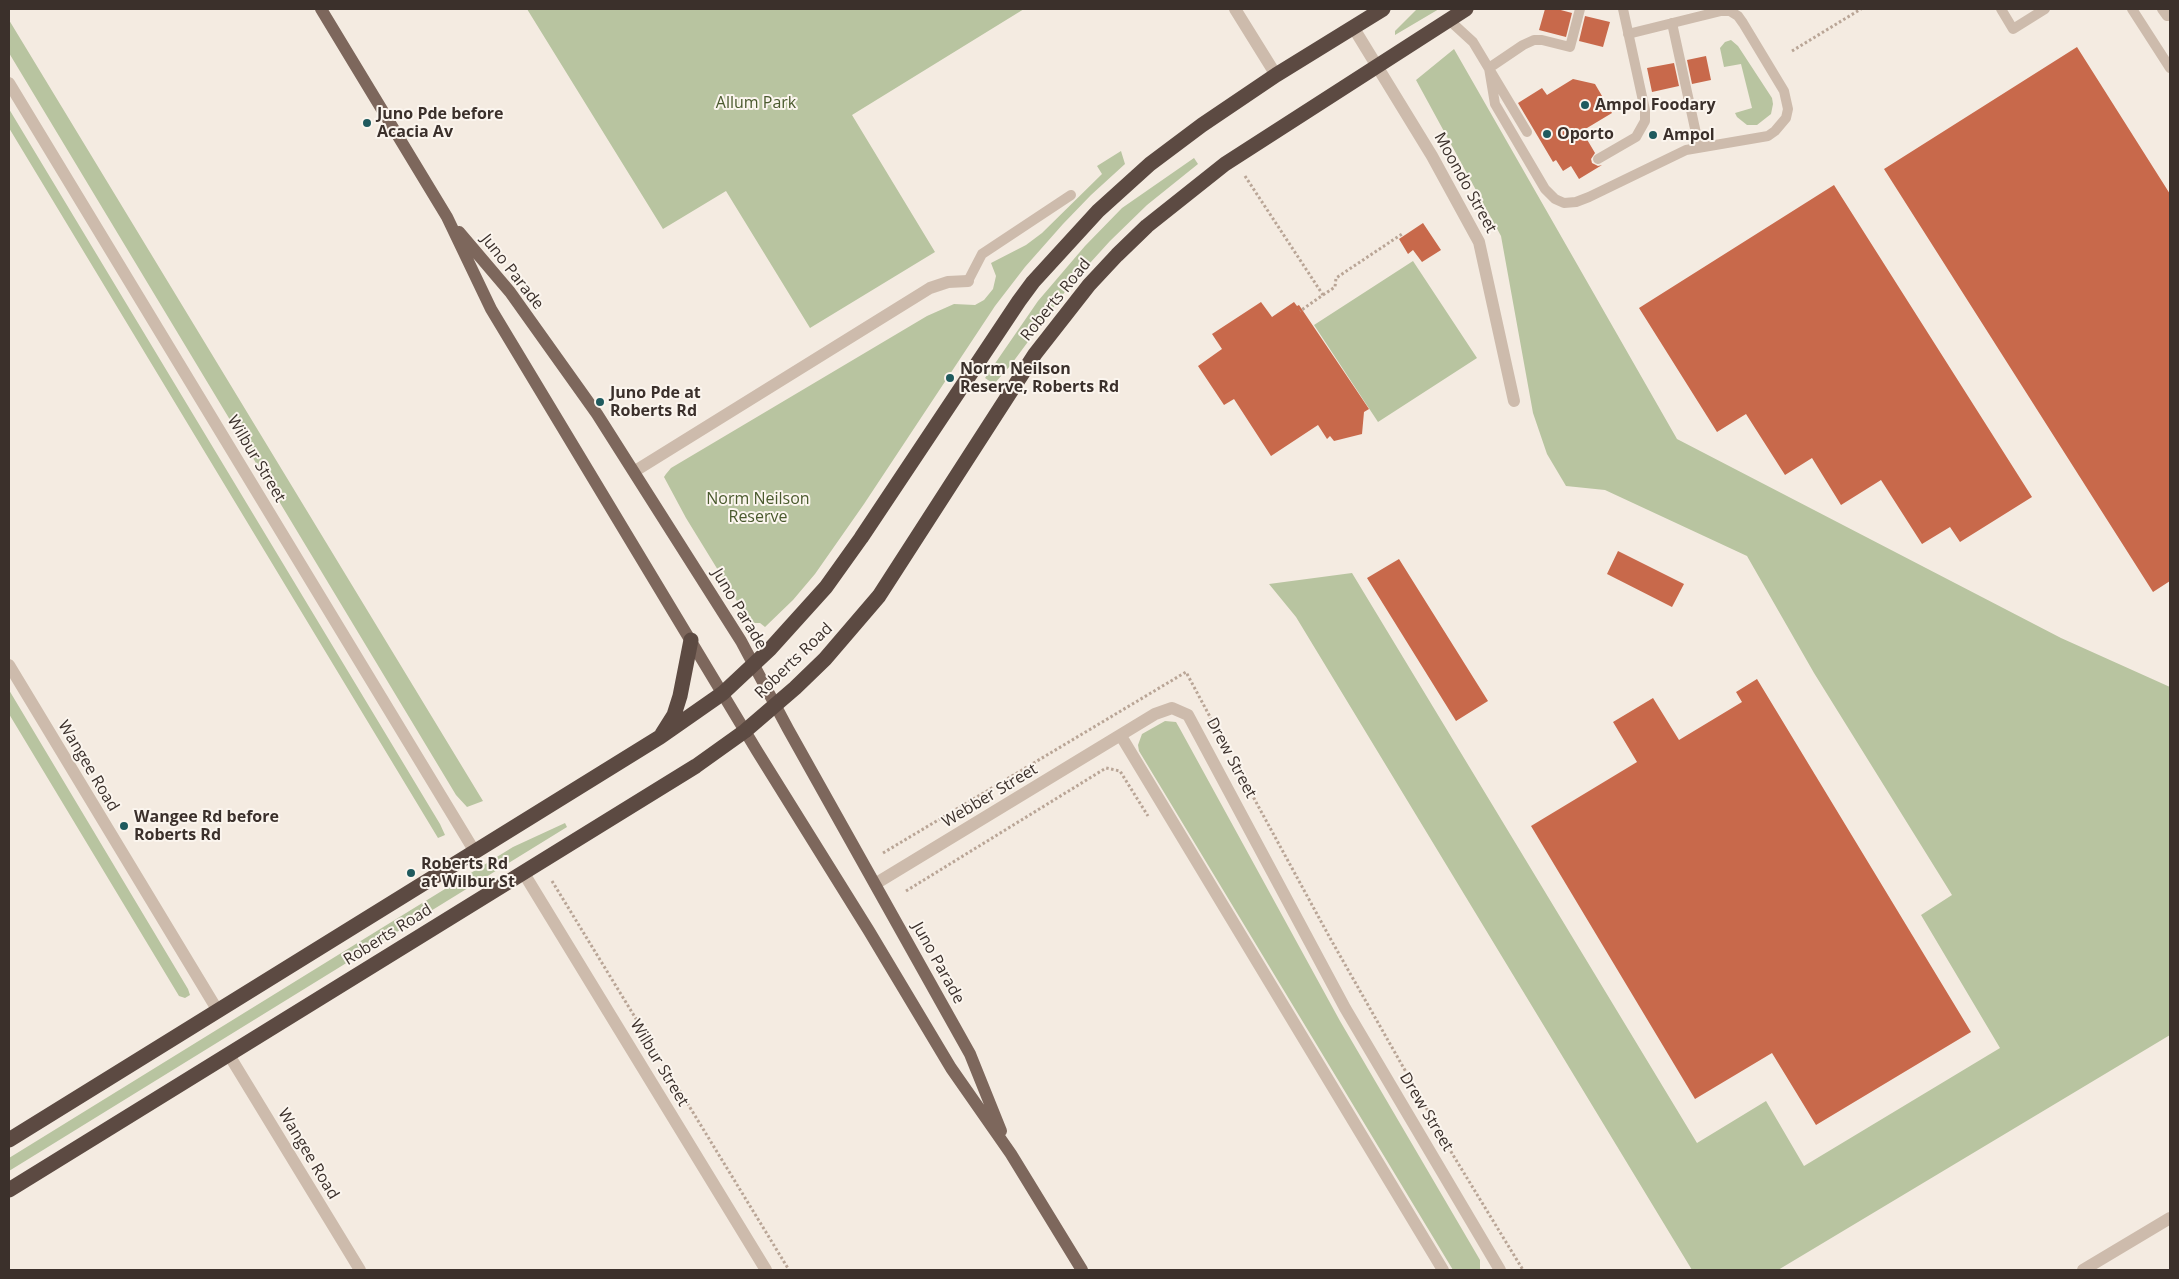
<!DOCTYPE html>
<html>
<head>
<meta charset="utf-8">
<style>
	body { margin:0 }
	#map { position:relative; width:2179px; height:1279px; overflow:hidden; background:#f4ebe1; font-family:"Open Sans",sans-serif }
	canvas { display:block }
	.frame { position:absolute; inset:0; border:10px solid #3b302b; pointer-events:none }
</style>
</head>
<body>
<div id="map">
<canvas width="2179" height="1279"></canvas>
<div class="frame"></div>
</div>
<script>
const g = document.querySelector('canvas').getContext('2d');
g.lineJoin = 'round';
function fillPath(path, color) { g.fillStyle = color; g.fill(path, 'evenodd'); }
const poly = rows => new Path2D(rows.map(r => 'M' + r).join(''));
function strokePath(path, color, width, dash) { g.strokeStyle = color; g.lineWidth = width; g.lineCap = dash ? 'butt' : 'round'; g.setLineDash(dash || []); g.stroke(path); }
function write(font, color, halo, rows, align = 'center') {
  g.font = font + ' "Open Sans",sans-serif'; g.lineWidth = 4; g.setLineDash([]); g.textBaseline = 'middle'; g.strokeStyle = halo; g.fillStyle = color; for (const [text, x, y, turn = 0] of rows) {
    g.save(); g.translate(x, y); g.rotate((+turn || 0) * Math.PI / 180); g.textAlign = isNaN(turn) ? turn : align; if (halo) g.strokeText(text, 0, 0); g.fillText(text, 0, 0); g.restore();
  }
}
const green = poly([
	[527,9,1024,9,852,115,935,252,810,328,726,191,663,229],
	[1417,9,1439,9,1395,35,1395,31],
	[9,20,483,801,467,807,456,795,9,53],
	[1731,40,1738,46,1772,98,1773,104,1771,114,1757,125,1747,125,1737,117,1735,113,1752,108,1741,64,1724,67,1720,48,1725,42],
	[1454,49,1677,439,2061,638,2170,687,2170,1035,1778,1270,1692,1270,1296,617,1269,584,1352,573,1697,1143,1766,1101,1804,1166,2000,1048,1921,915,1952,895,1814,673,1747,556,1605,490,1566,486,1547,454,1533,413,1501,236,1416,80],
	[9,109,440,824,445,835,438,838,9,128],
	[1121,151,1125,164,1091,195,1063,224,1025,267,995,306,864,504,815,574,793,600,765,627,760,623,755,623,748,619,686,518,664,477,666,474,671,468,927,316,954,304,975,305,984,300,993,289,996,276,991,263,1026,245,1042,233,1102,174,1097,166],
	[1194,158,1198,164,1147,205,1110,241,1070,285,1010,366,994,384,985,378,1038,301,1085,246,1122,208],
	[1413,261,1477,358,1378,422,1314,325],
	[9,690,188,989,190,995,185,998,179,996,9,714],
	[1165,721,1176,722,1180,729,1340,1021,1480,1260,1480,1270,1453,1270,1139,751,1138,745,1142,734],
	[565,823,567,827,9,1171,9,1158,513,847]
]);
const building = poly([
	[1545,9,1557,9,1572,13,1566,37,1539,30],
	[1585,16,1610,22,1603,47,1579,41],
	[2077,47,2170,194,2170,581,2153,592,1884,169],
	[1706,56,1711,80,1692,84,1687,60],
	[1674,63,1679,86,1652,92,1647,68],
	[1573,79,1595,84,1612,113,1582,131,1595,153,1591,159,1592,163,1598,166,1602,165,1579,179,1571,166,1563,171,1556,160,1553,162,1518,103,1542,88,1547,95],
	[1834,185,2032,497,1960,542,1950,527,1922,544,1881,480,1841,505,1812,458,1785,475,1746,414,1717,432,1639,308],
	[1423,223,1441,250,1422,262,1413,250,1408,254,1399,239],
	[1261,302,1272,317,1294,302,1297,306,1299,305,1369,409,1364,412,1362,434,1334,441,1330,436,1327,439,1318,425,1271,456,1234,399,1224,405,1198,366,1222,349,1212,334],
	[1618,551,1684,584,1672,607,1607,574],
	[1399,559,1488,701,1456,721,1367,578],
	[1757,679,1971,1032,1816,1125,1772,1053,1695,1099,1531,826,1637,762,1613,722,1653,698,1679,740,1742,702,1736,692]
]);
const path = poly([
	[1792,51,1861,9],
	[1245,176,1323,295,1300,311],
	[1323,295,1335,287,1336,278,1402,234],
	[1244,780,1330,938,1453,1155,1523,1270],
	[883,853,1186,672,1216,728],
	[552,881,789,1270],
	[906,891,1106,768,1120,771,1148,816]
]);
const lane = poly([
	[1580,9,1570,47,1542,40,1534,40,1523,45,1489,68,1495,104,1545,189,1555,199,1564,203,1576,202,1589,197,1686,150,1768,136,1775,131,1786,118,1788,109,1784,91,1743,23,1738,16,1730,11,1721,11,1628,34],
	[2001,9,2013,29,2045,9],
	[2132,9,2170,68],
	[2162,9,2167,16,2170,14],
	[1449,20,1473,42,1527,132],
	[1672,23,1699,147],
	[1598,159,1636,137,1645,121,1645,110,1623,9],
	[968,281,982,254,1071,195]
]);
const street = poly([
	[1235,9,1276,75],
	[1353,27,1432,156,1479,242,1514,401],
	[9,83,475,852],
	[635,471,930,288,948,282,968,281],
	[9,665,218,1011],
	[1121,736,1443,1270],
	[523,872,766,1270],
	[875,884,1155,714,1172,708,1188,715,1345,1008,1500,1270],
	[229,1055,360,1270],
	[2083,1270,2170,1218]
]);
const primary = poly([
	[321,9,447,217,491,309,757,751,869,931,951,1068,1011,1154,1082,1270],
	[459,232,510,292,597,414,741,641,788,729,970,1054,1001,1131]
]);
const highway = poly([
	[662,734,674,715,680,696,691,640],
	[9,1140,660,737,723,693,770,649,826,587,861,538,1019,301,1033,282,1098,211,1150,164,1202,125,1276,75,1383,9],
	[9,1190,696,766,745,731,795,688,825,659,879,596,1035,354,1089,285,1117,255,1147,226,1225,164,1466,9]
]);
const markers = [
	[1585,105,5,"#1f5a5e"],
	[367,123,5,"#1f5a5e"],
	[1547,134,5,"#1f5a5e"],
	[1653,135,5,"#1f5a5e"],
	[950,378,5,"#1f5a5e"],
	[600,402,5,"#1f5a5e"],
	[124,826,5,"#1f5a5e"],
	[411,873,5,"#1f5a5e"]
];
const parkNames = [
	["Allum Park",756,103],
	["Norm Neilson",758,499],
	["Reserve",758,517]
];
const poiNames = [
	["Ampol Foodary",1595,105],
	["Juno Pde before",377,114],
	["Acacia Av",377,132],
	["Oporto",1557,134],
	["Ampol",1663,135],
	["Norm Neilson",960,369],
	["Reserve, Roberts Rd",960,387],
	["Juno Pde at",610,393],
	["Roberts Rd",610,411],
	["Wangee Rd before",134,817],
	["Roberts Rd",134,835],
	["Roberts Rd",421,864],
	["at Wilbur St",421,882]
];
const streetNames = [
	["Moondo Street",1465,183,61],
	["Juno Parade",512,272,52],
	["Roberts Road",1056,300,-51],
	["Wilbur Street",256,459,59],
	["Juno Parade",739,609,59],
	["Roberts Road",794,661,-44],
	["Drew Street",1231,758,62],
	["Wangee Road",88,766,59],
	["Webber Street",990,796,-31],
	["Roberts Road",388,935,-32],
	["Juno Parade",938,963,61],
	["Wilbur Street",659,1063,59],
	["Drew Street",1426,1112,59],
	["Wangee Road",308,1154,59]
];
fillPath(green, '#b8c4a0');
fillPath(building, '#c8694b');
strokePath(path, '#b9a596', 3, [2.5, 2.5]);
strokePath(lane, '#cdbbac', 10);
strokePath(street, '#cdbbac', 12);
strokePath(primary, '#7d675c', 12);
strokePath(highway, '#5c4a42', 15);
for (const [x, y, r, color] of markers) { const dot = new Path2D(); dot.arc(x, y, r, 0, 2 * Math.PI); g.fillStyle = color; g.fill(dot); strokePath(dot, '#fbf5ee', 2); }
write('16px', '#4a5a2e', '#fbf5ee', parkNames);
write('bold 16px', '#3b302b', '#fbf5ee', poiNames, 'left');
write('16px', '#3b302b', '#fbf5ee', streetNames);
</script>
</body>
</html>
